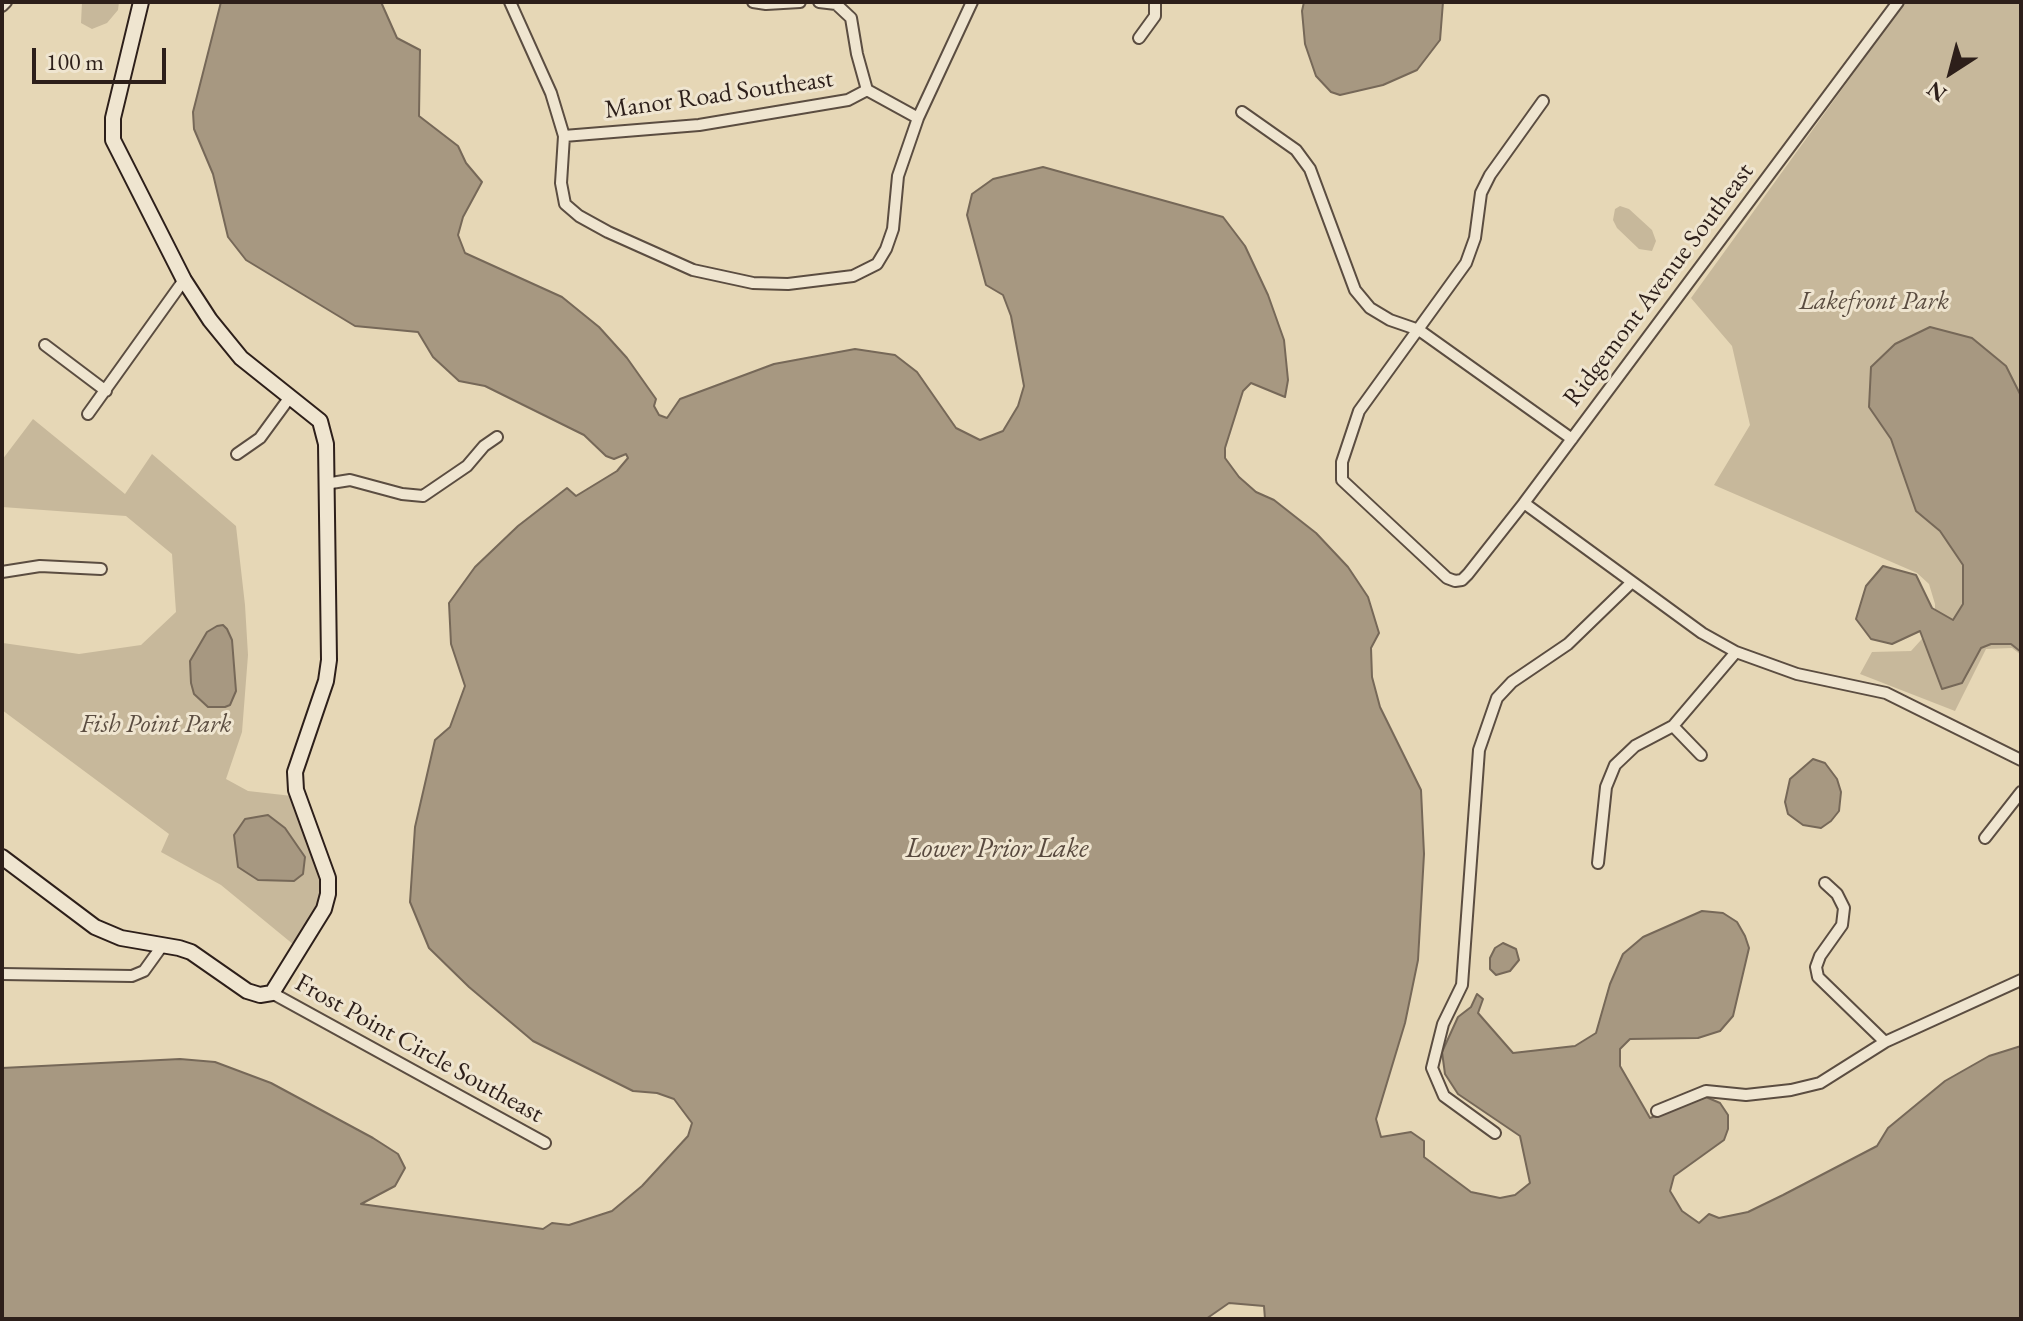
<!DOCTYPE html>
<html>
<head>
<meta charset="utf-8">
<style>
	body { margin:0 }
	#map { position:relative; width:2023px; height:1321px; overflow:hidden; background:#e6d7b6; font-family:"EB Garamond",serif }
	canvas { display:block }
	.frame { position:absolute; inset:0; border:4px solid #2d1f1a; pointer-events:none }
	.north { position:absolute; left:1911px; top:32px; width:80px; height:80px; -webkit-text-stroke:6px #efe5d0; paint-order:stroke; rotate:216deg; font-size:22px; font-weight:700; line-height:32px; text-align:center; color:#2d1f1a }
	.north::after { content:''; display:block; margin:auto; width:28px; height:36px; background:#2d1f1a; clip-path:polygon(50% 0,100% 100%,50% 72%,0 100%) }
	.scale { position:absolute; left:32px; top:48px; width:134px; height:36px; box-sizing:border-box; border:4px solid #2d1f1a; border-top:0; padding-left:10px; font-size:24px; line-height:28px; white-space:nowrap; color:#2d1f1a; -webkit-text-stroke:6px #efe5d0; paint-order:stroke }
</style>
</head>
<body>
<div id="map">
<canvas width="2023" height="1321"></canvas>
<div class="frame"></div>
<div class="north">N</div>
<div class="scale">100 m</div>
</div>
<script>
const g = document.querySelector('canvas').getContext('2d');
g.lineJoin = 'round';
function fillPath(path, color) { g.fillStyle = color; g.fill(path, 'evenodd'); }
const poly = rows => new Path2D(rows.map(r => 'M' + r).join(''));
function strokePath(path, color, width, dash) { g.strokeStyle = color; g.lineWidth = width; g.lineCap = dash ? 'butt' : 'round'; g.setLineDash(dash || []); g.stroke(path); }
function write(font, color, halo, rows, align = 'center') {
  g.font = font + ' "EB Garamond",serif'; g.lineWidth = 6; g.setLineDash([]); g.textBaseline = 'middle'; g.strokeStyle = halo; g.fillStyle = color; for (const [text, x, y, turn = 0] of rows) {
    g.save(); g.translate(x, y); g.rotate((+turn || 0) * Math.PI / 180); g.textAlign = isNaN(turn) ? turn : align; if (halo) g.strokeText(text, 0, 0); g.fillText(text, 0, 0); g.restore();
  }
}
const green = poly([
	[82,2,119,2,118,10,107,23,92,29,81,23],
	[1905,2,2021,2,2021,655,2012,648,1986,649,1955,711,1860,674,1872,652,1911,651,1921,640,1935,618,1935,604,1929,584,1917,573,1714,485,1750,425,1732,346,1691,298],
	[1620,206,1629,209,1652,230,1656,241,1652,251,1639,249,1617,228,1613,220,1615,209],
	[33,419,125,494,152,454,236,526,245,605,248,655,242,732,226,779,248,791,292,796,323,877,322,892,317,909,294,945,221,885,161,852,169,834,2,710,3,643,79,654,141,645,176,612,172,554,126,516,2,507,2,460]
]);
const water = poly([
	[221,2,381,2,397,38,420,50,419,116,458,146,466,163,482,182,463,217,458,235,465,253,562,297,599,327,627,358,656,399,654,406,659,415,667,418,680,399,774,364,855,349,895,355,917,372,956,428,980,440,1003,431,1018,406,1024,386,1011,316,1003,295,986,285,967,215,972,194,993,179,1043,167,1223,217,1245,246,1268,295,1284,340,1288,380,1285,397,1251,383,1243,391,1225,448,1225,458,1239,477,1256,492,1274,500,1316,533,1348,567,1368,597,1379,633,1371,648,1372,677,1380,707,1421,790,1424,854,1418,960,1405,1023,1376,1119,1381,1137,1411,1132,1424,1141,1424,1157,1471,1192,1500,1198,1515,1195,1530,1183,1520,1136,1458,1094,1445,1074,1442,1052,1458,1017,1471,1007,1477,994,1483,999,1478,1013,1513,1053,1575,1046,1596,1033,1610,984,1623,954,1643,937,1702,911,1723,913,1737,922,1745,936,1749,948,1733,1016,1720,1031,1698,1038,1630,1039,1620,1049,1620,1066,1650,1118,1706,1097,1720,1103,1728,1115,1728,1129,1724,1140,1674,1176,1670,1191,1682,1211,1699,1223,1709,1214,1719,1218,1748,1212,1783,1195,1877,1146,1888,1128,1945,1081,1989,1056,2021,1046,2021,1319,1265,1319,1264,1306,1229,1303,1206,1319,2,1319,2,1068,180,1059,215,1062,271,1083,373,1138,398,1154,405,1168,395,1186,361,1204,543,1229,552,1223,569,1225,612,1211,642,1186,688,1136,692,1123,674,1099,657,1093,633,1091,533,1041,469,987,429,948,410,902,415,827,435,740,450,727,465,686,451,644,449,603,475,567,518,526,567,488,576,496,617,471,628,458,626,454,614,459,606,456,584,435,485,386,459,381,433,357,418,332,355,326,246,260,228,237,213,174,194,129,193,112,221,2],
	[1304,2,1443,2,1440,40,1417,70,1383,85,1340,95,1331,92,1316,76,1305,44,1302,11,1304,2],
	[1930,327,1972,338,2006,366,2021,396,2021,652,2011,644,1991,644,1981,648,1962,683,1942,689,1920,631,1892,644,1871,639,1856,619,1866,586,1883,566,1916,575,1932,608,1953,620,1963,604,1963,565,1940,531,1916,511,1891,439,1869,407,1871,367,1895,344,1930,327],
	[223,625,227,629,232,640,236,691,230,705,225,707,208,707,194,694,191,683,190,661,207,632,217,626,223,625],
	[1813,759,1825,763,1837,779,1841,792,1839,811,1831,821,1821,828,1803,825,1788,814,1785,802,1790,779,1813,759],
	[268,815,285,828,305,857,303,874,294,881,258,880,238,867,234,835,245,819,268,815],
	[1503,943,1516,949,1519,960,1510,971,1496,975,1490,969,1490,958,1495,948,1503,943]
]);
const street = poly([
	[510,2,551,93,564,136,561,183,565,204,579,216,608,232,693,270,753,283,788,284,853,276,877,264,886,249,893,229,898,176,918,118,972,2],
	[753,2,766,4,800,2],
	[819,2,836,4,851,18,857,54,867,90],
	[2,6,6,2],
	[1139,38,1155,16,1155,2],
	[1543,101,1490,175,1481,193,1475,238,1466,263,1359,411,1342,462,1342,480,1447,578,1455,581,1462,580,1468,574,1524,503,1898,2],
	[1242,112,1296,150,1310,169,1355,290,1370,308,1390,320,1419,330,1572,439],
	[564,136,699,125,848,100,867,90,918,118],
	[45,345,106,391],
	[88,414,184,280],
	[237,454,260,438,290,397],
	[325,484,350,480,402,494,423,496,467,466,484,446,497,437],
	[1524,503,1702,633,1736,652,1797,674,1886,693,2021,760],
	[2,572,40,566,101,569],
	[1673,726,1701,755],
	[1985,838,2021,792],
	[1598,863,1606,787,1615,765,1635,746,1673,726,1736,652],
	[1825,883,1837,894,1844,908,1842,925,1820,956,1816,967,1818,977,1885,1042],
	[2,974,132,976,144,971,162,946],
	[272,993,545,1143],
	[1657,1111,1706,1091,1746,1095,1791,1090,1820,1083,1885,1042,2021,980],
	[1495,1133,1444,1096,1432,1068,1443,1024,1462,985,1479,750,1497,698,1512,682,1568,644,1631,583]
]);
const secondary = poly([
	[2,857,95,927,121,938,179,948,191,952,247,991,260,995,272,993,324,909,328,894,328,878,296,790,295,772,326,681,329,660,326,444,320,421,241,358,210,320,184,280,113,140,113,118,141,2]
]);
const streetNames = [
	["Manor Road Southeast",719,95,-8],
	["Ridgemont Avenue Southeast",1659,285,-53],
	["Frost Point Circle Southeast",419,1049,29]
];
const parkNames = [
	["Lakefront Park",1874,302],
	["Fish Point Park",156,725]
];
const waterNames = [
	["Lower Prior Lake",997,849]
];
fillPath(green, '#c7b89b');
fillPath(water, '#a79881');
strokePath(water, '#766858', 2);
strokePath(street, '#5b4d41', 14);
strokePath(secondary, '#2d1f1a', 18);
strokePath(street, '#efe5d0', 10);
strokePath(secondary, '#efe5d0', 14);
write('26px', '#2d1f1a', '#efe5d0', streetNames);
write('italic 26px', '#5b4d41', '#efe5d0', parkNames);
write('italic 28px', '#58493e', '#efe5d0', waterNames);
</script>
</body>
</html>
